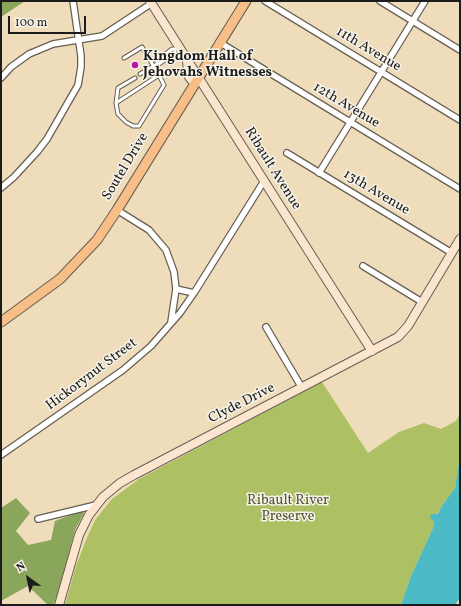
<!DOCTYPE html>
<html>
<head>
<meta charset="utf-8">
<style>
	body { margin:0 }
	#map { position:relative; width:461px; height:606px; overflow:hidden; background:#efdcba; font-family:Vollkorn,serif }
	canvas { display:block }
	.frame { position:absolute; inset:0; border:2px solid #1c1c1c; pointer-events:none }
	.north { position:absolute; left:8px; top:558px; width:40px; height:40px; -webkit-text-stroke:3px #f7f3e8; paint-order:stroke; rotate:327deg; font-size:11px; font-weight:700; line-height:16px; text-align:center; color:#1c1c1c }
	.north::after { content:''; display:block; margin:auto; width:14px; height:18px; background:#1c1c1c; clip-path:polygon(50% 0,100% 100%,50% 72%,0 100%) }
	.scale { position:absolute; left:8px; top:16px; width:78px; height:18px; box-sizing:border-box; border:2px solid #1c1c1c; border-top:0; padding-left:5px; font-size:12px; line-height:14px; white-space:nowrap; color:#1c1c1c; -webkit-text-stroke:3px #f7f3e8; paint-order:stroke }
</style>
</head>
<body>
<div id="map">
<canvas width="461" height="606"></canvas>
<div class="frame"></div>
<div class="north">N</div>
<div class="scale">100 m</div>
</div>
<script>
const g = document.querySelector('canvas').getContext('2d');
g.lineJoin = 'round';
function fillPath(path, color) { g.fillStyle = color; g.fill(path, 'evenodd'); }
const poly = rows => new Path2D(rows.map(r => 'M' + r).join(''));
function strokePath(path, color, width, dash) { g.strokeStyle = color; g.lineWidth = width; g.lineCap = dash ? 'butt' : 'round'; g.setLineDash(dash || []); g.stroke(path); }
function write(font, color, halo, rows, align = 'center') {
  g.font = font + ' Vollkorn,serif'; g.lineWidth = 3; g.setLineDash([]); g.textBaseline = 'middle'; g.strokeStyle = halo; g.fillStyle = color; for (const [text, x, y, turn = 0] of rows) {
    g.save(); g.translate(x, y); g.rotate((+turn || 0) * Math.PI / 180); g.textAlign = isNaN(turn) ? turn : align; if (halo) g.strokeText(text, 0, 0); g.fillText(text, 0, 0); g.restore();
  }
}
const green = poly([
	[322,382,368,453,399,432,424,423,441,429,456,421,460,413,460,457,455,488,441,507,434,521,433,528,411,576,401,605,65,605,76,566,86,540,95,520,112,499,139,479]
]);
const forest = poly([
	[1,1,25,1,1,17],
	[16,498,30,513,16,531,28,545,51,540,55,521,82,511,84,513,75,530,58,594,53,605,48,605,28,586,1,601,1,508]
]);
const water = poly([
	[460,457,460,598,455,605,401,605,411,576,433,528,434,521,430,518,431,514,438,514,441,507,455,488]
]);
const lane = poly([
	[157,64,157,61,172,49,176,49],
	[140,74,157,64,159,64,175,53,175,49],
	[135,78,118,88,116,103,118,114,126,122,133,126,139,126,164,85,159,75],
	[116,103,159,75,142,47,124,58]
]);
const street = poly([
	[265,1,460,120],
	[380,1,460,50],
	[219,42,460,189],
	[1,78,11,67,29,54,53,44,102,36,152,3],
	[287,153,452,253],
	[319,173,425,1],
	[1,188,14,177,37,152,47,139,78,85,81,67,81,56,73,1],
	[117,210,149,230,166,250,174,272,176,289,171,322],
	[363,266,422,302],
	[176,289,194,293],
	[266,327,302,388],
	[1,455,123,370,151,346,180,313,194,293,264,181],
	[38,519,96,505]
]);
const secondary = poly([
	[150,1,372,351],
	[187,62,189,77,194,83],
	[59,605,79,535,89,515,103,497,120,483,134,475,398,337,408,326,460,239]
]);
const primary = poly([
	[1,322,60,279,97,240,117,210,246,1]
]);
const markers = [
	[135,65,4,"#b5179e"]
];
const streetNames = [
	["11th Avenue",368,50,31],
	["12th Avenue",346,106,31],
	["Soutel Drive",126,167,-59],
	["Ribault Avenue",272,169,58],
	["13th Avenue",376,193,31],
	["Hickorynut Street",92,375,-37],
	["Clyde Drive",242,404,-27]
];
const poiNames = [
	["Kingdom Hall of",143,57],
	["Jehovahs Witnesses",143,73]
];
const parkNames = [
	["Ribault River",288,501],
	["Preserve",288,517]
];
fillPath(green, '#adc064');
fillPath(forest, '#8aa65a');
fillPath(water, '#4cbac5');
strokePath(lane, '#665f53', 5);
strokePath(street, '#665f53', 8);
strokePath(secondary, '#665f53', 10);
strokePath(primary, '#665f53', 11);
strokePath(lane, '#fff', 3);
strokePath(street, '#fff', 5.5);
strokePath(secondary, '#fce5cf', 8);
strokePath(primary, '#f7be87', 9);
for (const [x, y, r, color] of markers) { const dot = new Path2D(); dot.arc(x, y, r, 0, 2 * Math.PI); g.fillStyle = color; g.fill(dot); strokePath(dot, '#f7f3e8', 1.5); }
write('14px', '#1c1c1c', '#f7f3e8', streetNames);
write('bold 14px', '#1c1c1c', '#f7f3e8', poiNames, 'left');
write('14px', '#4f5535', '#f7f3e8', parkNames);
</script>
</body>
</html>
